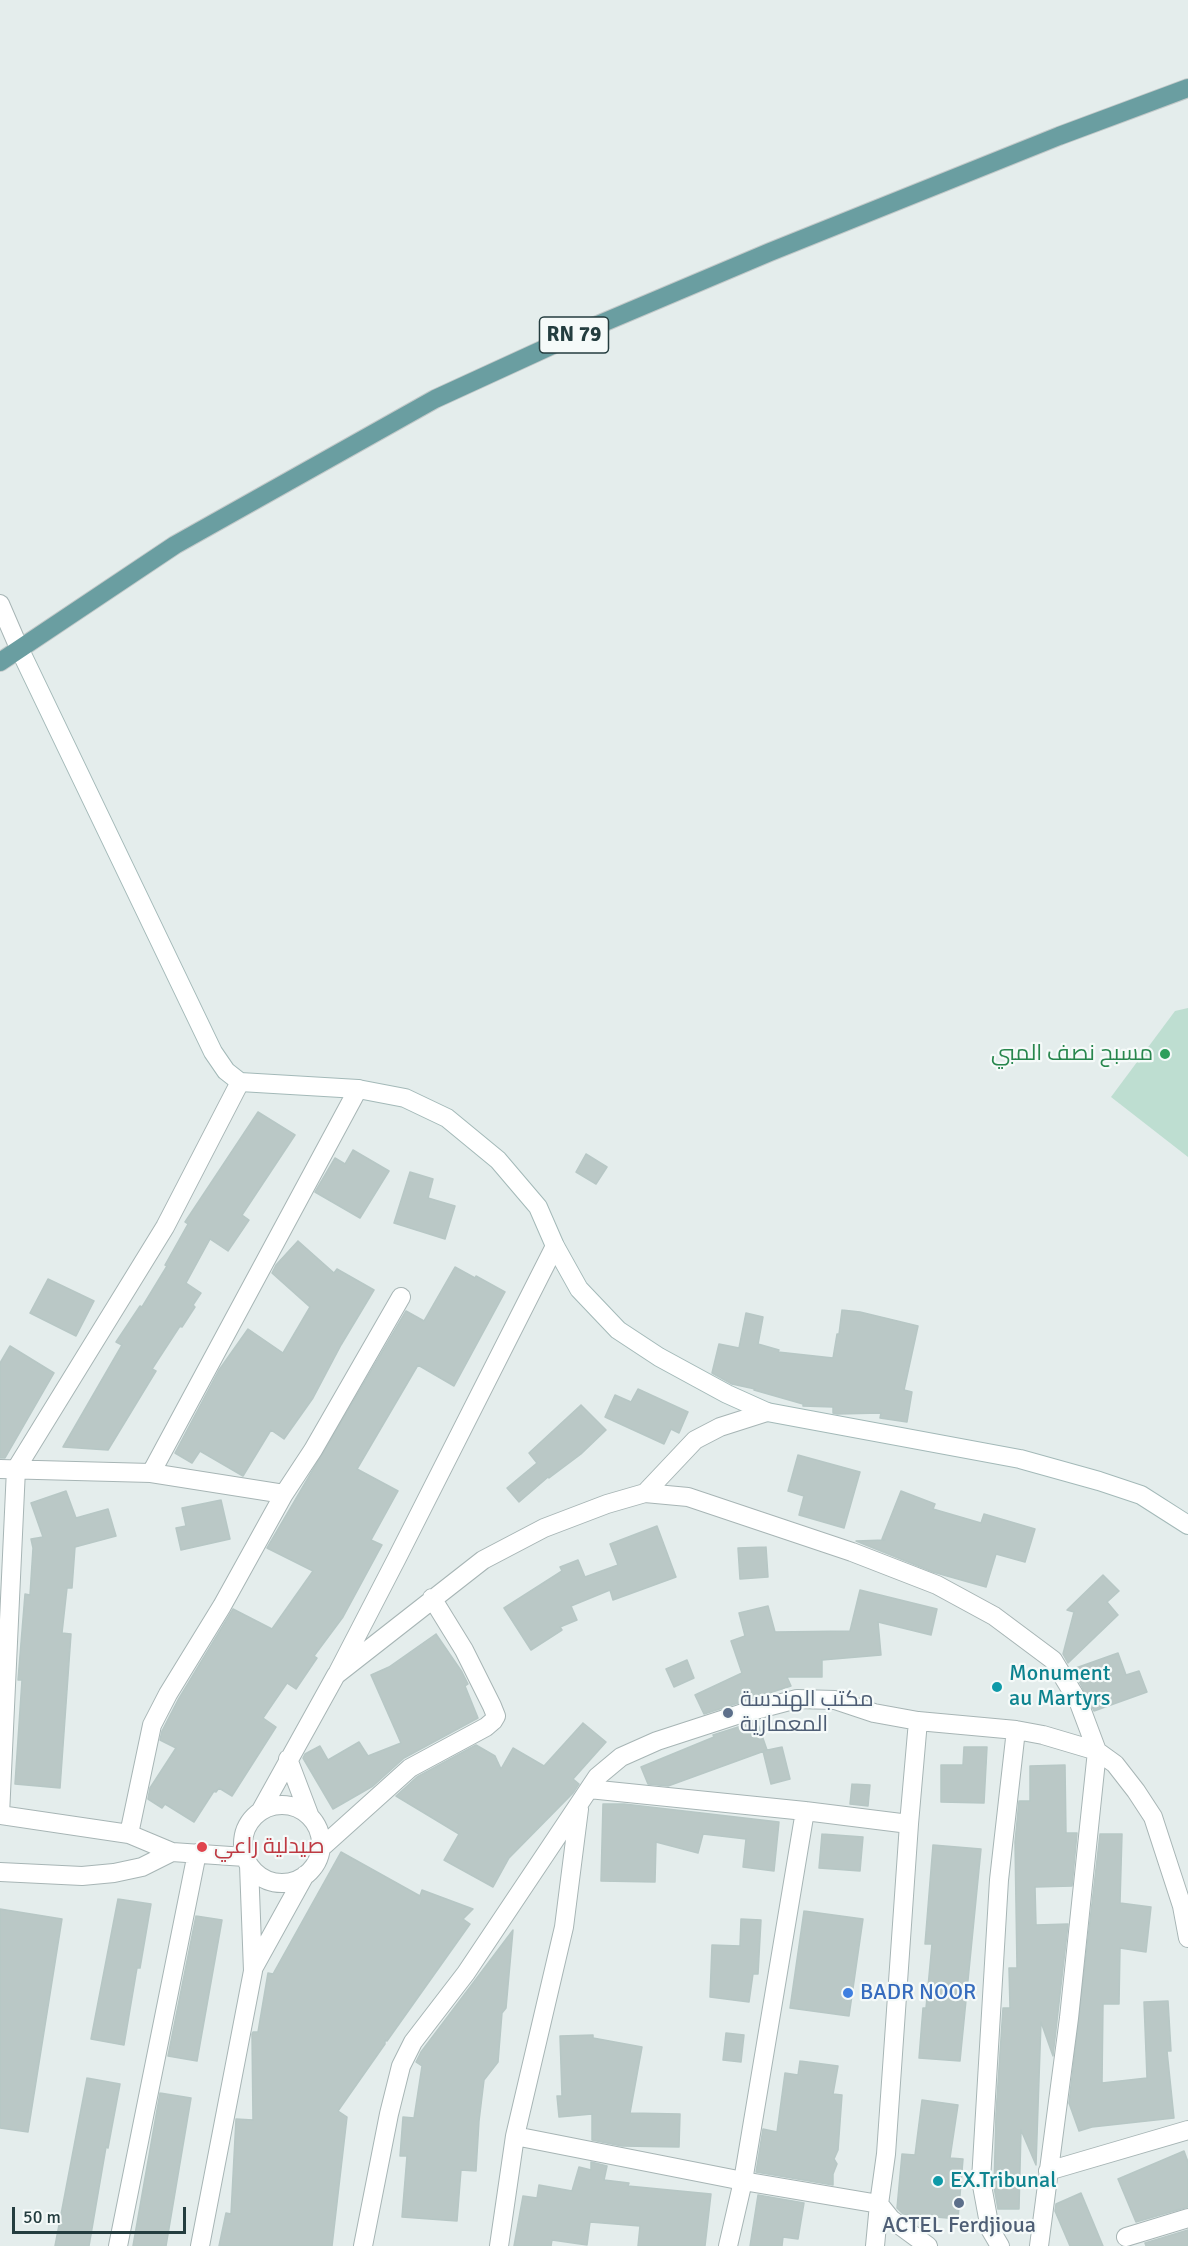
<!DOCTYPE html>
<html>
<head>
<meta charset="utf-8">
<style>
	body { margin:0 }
	#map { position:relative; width:1188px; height:2246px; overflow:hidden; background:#e4edec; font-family:Signika,sans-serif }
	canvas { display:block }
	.scale { position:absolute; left:12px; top:2207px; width:174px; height:27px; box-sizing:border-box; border:3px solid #243d3f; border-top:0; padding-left:8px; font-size:18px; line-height:21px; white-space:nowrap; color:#243d3f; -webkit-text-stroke:4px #f5faf9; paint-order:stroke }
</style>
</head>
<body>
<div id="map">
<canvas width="1188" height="2246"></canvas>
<div class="scale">50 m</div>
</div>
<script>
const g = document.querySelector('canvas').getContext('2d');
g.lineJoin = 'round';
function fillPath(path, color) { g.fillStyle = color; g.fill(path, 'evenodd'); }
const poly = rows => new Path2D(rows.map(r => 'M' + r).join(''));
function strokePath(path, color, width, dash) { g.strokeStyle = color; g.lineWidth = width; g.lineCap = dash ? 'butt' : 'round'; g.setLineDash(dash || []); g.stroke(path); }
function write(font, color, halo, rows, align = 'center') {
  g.font = font + ' Signika,Cairo,sans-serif'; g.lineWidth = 4.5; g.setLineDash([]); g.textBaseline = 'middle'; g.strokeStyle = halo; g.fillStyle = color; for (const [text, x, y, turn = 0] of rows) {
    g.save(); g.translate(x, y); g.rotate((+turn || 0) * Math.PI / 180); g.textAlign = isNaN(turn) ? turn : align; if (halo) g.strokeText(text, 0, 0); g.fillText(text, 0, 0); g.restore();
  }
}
const green = poly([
	[1188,1008,1188,1157,1111,1097,1175,1011]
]);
const building = poly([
	[258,1112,295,1135,242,1215,249,1220,228,1251,210,1239,186,1283,201,1293,193,1305,195,1307,182,1327,180,1326,152,1369,156,1371,108,1450,63,1447,122,1345,116,1342,140,1306,142,1307,167,1266,165,1265,188,1224,185,1222,258,1112],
	[353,1150,389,1171,360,1218,315,1192,335,1158,345,1164,353,1150],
	[586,1154,607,1167,596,1184,576,1172,586,1154],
	[410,1172,433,1179,428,1198,455,1206,445,1239,394,1223,410,1172],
	[298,1241,334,1273,337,1269,374,1290,341,1345,313,1398,284,1439,271,1430,243,1476,200,1451,192,1463,175,1453,219,1370,248,1329,283,1353,310,1307,272,1273,276,1265,298,1241],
	[455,1267,475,1278,476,1276,505,1292,454,1386,418,1365,357,1469,398,1491,371,1540,382,1545,343,1617,314,1656,317,1658,296,1689,287,1683,263,1718,276,1727,232,1796,219,1788,216,1792,214,1791,194,1822,165,1804,162,1808,148,1799,150,1788,176,1748,160,1740,162,1731,178,1700,233,1609,272,1629,313,1571,267,1548,406,1311,424,1321,455,1267],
	[48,1279,94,1301,76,1336,30,1313,48,1279],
	[842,1310,860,1312,918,1326,904,1390,912,1392,907,1422,880,1418,881,1413,837,1414,833,1413,833,1407,803,1406,803,1404,754,1390,755,1389,732,1384,712,1373,719,1344,739,1348,746,1313,763,1317,758,1344,779,1350,778,1352,833,1358,837,1334,839,1334,842,1310],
	[10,1346,54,1373,5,1458,0,1458,0,1363,10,1346],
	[638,1389,688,1412,679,1433,671,1429,664,1444,605,1417,615,1395,631,1402,638,1389],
	[581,1405,606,1430,581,1454,549,1478,548,1477,519,1502,507,1488,537,1463,529,1453,581,1405],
	[798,1455,860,1472,844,1528,799,1515,804,1496,788,1491,798,1455],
	[66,1491,76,1518,108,1509,116,1536,75,1547,72,1588,67,1588,62,1633,71,1634,60,1788,15,1784,22,1680,18,1680,25,1594,30,1595,33,1548,31,1539,43,1537,31,1503,66,1491],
	[901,1491,935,1504,933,1509,981,1523,984,1514,1035,1529,1025,1562,996,1554,986,1587,933,1572,856,1541,885,1540,882,1539,901,1491],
	[221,1500,230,1539,181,1550,176,1528,186,1526,182,1508,221,1500],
	[657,1526,676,1577,613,1600,610,1590,571,1606,577,1620,560,1627,562,1630,531,1650,504,1608,562,1571,560,1567,578,1560,585,1577,618,1565,610,1544,657,1526],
	[766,1547,768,1577,740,1579,738,1548,766,1547],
	[1103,1575,1119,1591,1107,1602,1118,1615,1068,1663,1063,1654,1074,1612,1067,1610,1103,1575],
	[860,1590,937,1609,931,1635,878,1622,881,1655,822,1660,822,1677,787,1677,791,1686,704,1714,695,1695,742,1673,731,1641,745,1636,739,1613,768,1606,775,1632,850,1631,860,1590],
	[436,1634,462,1672,468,1684,465,1686,478,1718,404,1758,373,1786,333,1809,303,1758,305,1754,320,1746,328,1760,359,1742,368,1756,401,1743,371,1675,389,1667,436,1634],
	[1118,1653,1126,1675,1139,1671,1147,1692,1094,1711,1073,1669,1118,1653],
	[687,1660,694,1678,674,1687,666,1669,687,1660],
	[757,1721,767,1750,668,1786,648,1784,641,1767,714,1737,713,1735,757,1721],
	[583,1723,606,1742,573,1779,579,1784,573,1793,509,1858,493,1887,444,1860,459,1834,396,1796,417,1777,476,1745,495,1756,501,1769,513,1748,544,1766,583,1723],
	[782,1747,790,1779,771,1784,763,1751,782,1747],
	[964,1747,987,1747,984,1803,941,1802,941,1765,963,1765,964,1747],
	[1065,1765,1066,1833,1077,1833,1072,1886,1035,1887,1036,1925,1068,1924,1053,2056,1041,2022,1036,2165,1021,2130,1019,2209,998,2209,994,2187,996,2114,1003,2008,1010,2008,1009,1968,1017,1968,1015,1842,1019,1801,1030,1801,1030,1766,1065,1765],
	[852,1784,870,1785,868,1806,850,1804,852,1784],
	[603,1804,624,1804,779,1822,774,1871,743,1867,746,1839,703,1834,698,1853,656,1842,655,1882,601,1881,603,1804],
	[822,1834,863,1837,860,1871,819,1868,822,1834],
	[1100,1834,1122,1834,1120,1903,1151,1907,1146,1952,1120,1948,1119,2004,1103,2004,1102,2083,1147,2078,1144,2002,1168,2001,1171,2051,1167,2051,1174,2118,1092,2127,1079,2131,1069,2103,1100,1834],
	[933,1845,981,1849,960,2061,919,2058,923,2008,926,2008,932,1944,925,1944,933,1845],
	[341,1852,420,1896,422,1890,473,1909,463,1919,470,1924,387,2041,385,2040,385,2044,338,2111,347,2117,332,2246,219,2246,226,2213,231,2214,236,2119,253,2120,252,2034,253,2032,258,2032,268,1973,273,1974,341,1852],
	[118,1899,151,1904,140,1968,137,1968,124,2045,91,2039,118,1899],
	[0,1909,62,1919,28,2132,0,2128,0,1909],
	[804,1911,863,1919,849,2016,790,2008,804,1911],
	[196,1916,222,1920,197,2061,168,2056,196,1916],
	[741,1919,761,1920,758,1974,753,1974,749,2002,710,1997,712,1945,740,1946,741,1919],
	[513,1930,506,2008,502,2013,498,2062,484,2080,479,2121,476,2171,461,2170,457,2221,402,2217,407,2156,400,2156,403,2117,414,2118,422,2066,416,2062,421,2052,513,1930],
	[726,2033,744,2035,741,2062,723,2060,726,2033],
	[593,2035,593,2038,642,2047,630,2113,680,2114,679,2147,622,2146,592,2140,592,2114,559,2117,557,2096,562,2096,560,2036,593,2035],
	[800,2061,838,2066,833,2094,842,2095,838,2150,834,2159,837,2164,833,2174,833,2185,756,2172,763,2129,777,2132,785,2073,798,2075,800,2061],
	[87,2078,120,2084,108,2148,106,2147,89,2246,55,2246,87,2078],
	[160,2093,191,2098,166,2246,133,2246,160,2093],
	[922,2100,958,2105,950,2158,963,2159,958,2219,903,2214,897,2208,902,2154,915,2155,922,2100],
	[1184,2151,1188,2162,1188,2207,1136,2222,1118,2179,1184,2151],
	[591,2162,607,2166,604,2180,629,2183,628,2186,711,2194,705,2246,638,2246,640,2226,590,2222,587,2245,552,2240,551,2246,514,2246,523,2196,537,2198,539,2185,572,2191,579,2167,591,2170,591,2162],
	[1081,2193,1103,2246,1070,2246,1055,2211,1056,2204,1081,2193],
	[758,2195,804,2203,798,2239,783,2237,782,2246,750,2246,758,2195],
	[1188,2230,1188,2246,1146,2246,1145,2243,1188,2230]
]);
const minor = poly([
	[0,604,19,648],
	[0,1469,151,1473,284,1494],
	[151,1473,358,1089],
	[645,1493,695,1440,720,1427,767,1412],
	[338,1672,397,1558,555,1246],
	[288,1759,310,1817],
	[589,1789,805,1811,909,1824],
	'243 1844a39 39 0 1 1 78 0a39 39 0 1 1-78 0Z',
	[260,1812,336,1675,483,1560,544,1528,607,1504,645,1493,688,1497,852,1552,937,1585,994,1616,1053,1660,1079,1703,1097,1751,1115,1764,1136,1791,1153,1817,1182,1906,1188,1938],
	[0,1815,16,1469,165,1227,240,1082],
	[0,1815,129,1834,172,1852,245,1857],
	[129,1834,152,1725,168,1694,222,1606,284,1494,313,1450,401,1297],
	[321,1848,410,1768,486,1727,493,1721,496,1716,492,1706,464,1650,432,1598],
	[0,1872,82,1876,114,1873,142,1867,172,1852],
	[253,1969,305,1875],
	[515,2136,743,2181,879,2204,891,2219,928,2246],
	[1048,2171,1188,2130],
	[1126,2237,1188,2218],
	[118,2246,197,1853],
	[200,2246,253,1971,249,1865],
	[363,2246,389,2114,401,2066,413,2042,466,1973,597,1777,621,1757,657,1741,740,1714,797,1699,835,1700,874,1713,918,1721,1016,1730,1043,1735,1097,1751,1069,2018,1039,2246],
	[499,2246,515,2136,564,1927,579,1809],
	[728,2246,743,2181,805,1811],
	[875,2246,879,2204,886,2154,909,1824,918,1721],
	[1000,2246,990,2229,981,2180,999,1880,1016,1730]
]);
const secondary = poly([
	[19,648,213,1052,226,1071,240,1082,358,1089,405,1098,447,1118,498,1160,538,1207,555,1246,579,1289,618,1330,659,1357,727,1394,767,1412,1020,1459,1099,1481,1141,1495,1188,1525]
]);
const primary = poly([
	[0,662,175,545,435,399,581,332,770,252,1059,136,1188,88]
]);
const markers = [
	[1165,1054,6,"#2e9e5b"],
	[997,1687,6,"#0f9aa8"],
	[728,1713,6,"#5c6f8a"],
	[202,1847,6,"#e0444e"],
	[848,1993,6,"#3f7fe0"],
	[938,2181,6,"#0f9aa8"],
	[959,2203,6,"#5c6f8a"]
];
const shields = [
	[574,335,69]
];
const shieldNames = [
	["RN 79",574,335]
];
const leisureNames = [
	["مسبح نصف المبي",1153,1054]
];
const cultureNames = [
	["Monument",1009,1674],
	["au Martyrs",1009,1699],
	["EX.Tribunal",950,2181]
];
const serviceNames = [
	["مكتب الهندسة",740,1700],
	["المعمارية",740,1725],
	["ACTEL Ferdjioua",959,2226,"center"]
];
const healthNames = [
	["صيدلية راعي",214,1847]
];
const shopNames = [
	["BADR NOOR",860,1993]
];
fillPath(green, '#beded1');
fillPath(building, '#bac8c6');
strokePath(building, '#b7c7c5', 1.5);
strokePath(minor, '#a7b5b5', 20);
strokePath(secondary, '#a3b9b8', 20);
strokePath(primary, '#c2c9c9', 20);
strokePath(minor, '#fff', 18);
strokePath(secondary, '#fff', 18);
strokePath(primary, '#6a9ea1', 18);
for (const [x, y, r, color] of markers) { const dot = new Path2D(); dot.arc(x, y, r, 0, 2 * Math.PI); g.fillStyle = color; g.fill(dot); strokePath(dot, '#f5faf9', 2); }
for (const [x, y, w] of shields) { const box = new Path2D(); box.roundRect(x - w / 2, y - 18, w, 36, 4.5); g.fillStyle = '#f5faf9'; g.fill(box); strokePath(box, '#243d3f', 1.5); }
write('bold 21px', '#243d3f', null, shieldNames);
write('22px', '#27864d', '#f5faf9', leisureNames, 'right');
write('22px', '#0d838f', '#f5faf9', cultureNames, 'left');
write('22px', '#4e5e75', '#f5faf9', serviceNames, 'left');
write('22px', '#be3a42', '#f5faf9', healthNames, 'left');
write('22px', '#366cbe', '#f5faf9', shopNames, 'left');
</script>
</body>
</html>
